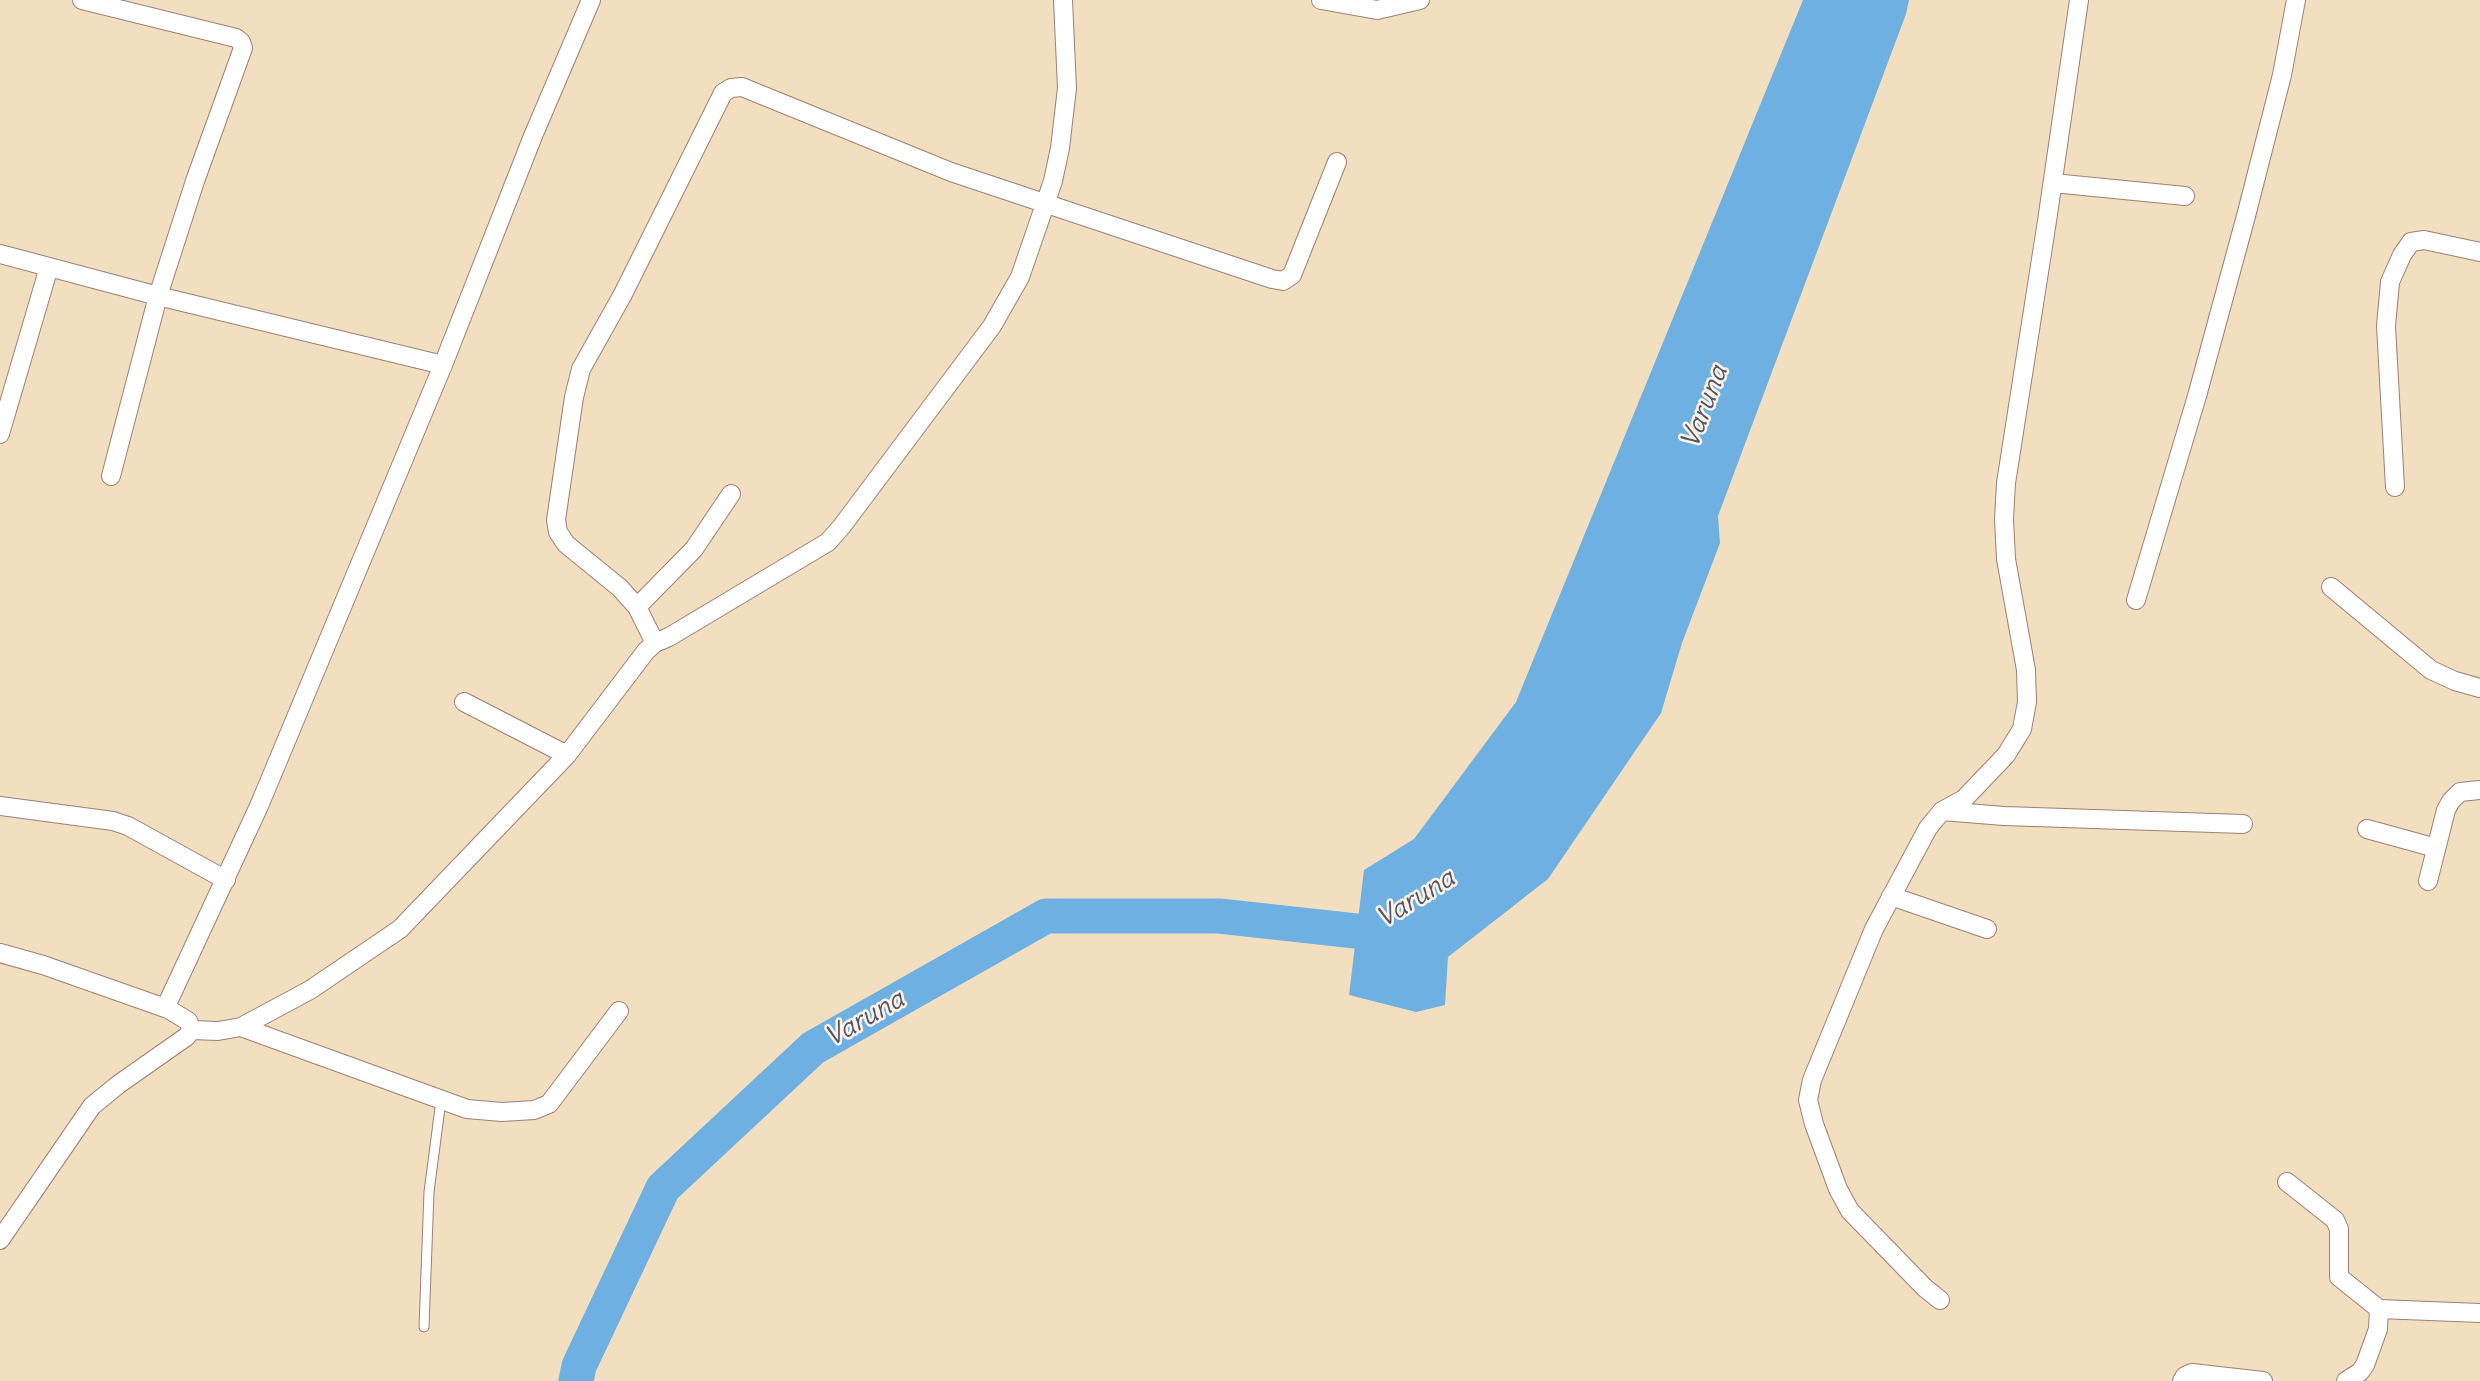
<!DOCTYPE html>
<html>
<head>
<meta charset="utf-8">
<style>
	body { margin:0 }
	canvas { display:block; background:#f2dfbf }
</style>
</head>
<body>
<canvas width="2480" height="1381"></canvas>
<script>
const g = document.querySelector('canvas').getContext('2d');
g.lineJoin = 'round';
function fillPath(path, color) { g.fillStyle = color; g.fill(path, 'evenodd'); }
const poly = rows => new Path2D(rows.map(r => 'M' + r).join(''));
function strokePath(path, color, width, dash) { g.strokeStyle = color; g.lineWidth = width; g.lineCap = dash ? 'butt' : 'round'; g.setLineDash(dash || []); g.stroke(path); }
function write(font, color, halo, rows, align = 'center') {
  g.font = font + ' Delius,sans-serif'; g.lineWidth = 5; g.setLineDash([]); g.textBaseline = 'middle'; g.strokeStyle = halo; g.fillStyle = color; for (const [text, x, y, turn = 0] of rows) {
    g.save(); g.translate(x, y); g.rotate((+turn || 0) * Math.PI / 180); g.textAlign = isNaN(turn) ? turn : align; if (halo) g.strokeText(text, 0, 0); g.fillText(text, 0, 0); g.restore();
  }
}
const water = poly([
	[1803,0,1909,0,1906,14,1718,516,1720,543,1682,643,1661,713,1548,879,1448,957,1445,1005,1416,1012,1349,995,1364,870,1414,839,1516,702]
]);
const river = poly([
	[576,1381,579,1366,663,1188,813,1048,1046,916,1219,916,1365,932,1399,910]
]);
const service = poly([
	[424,1327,429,1192,441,1100]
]);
const minor = poly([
	[82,0,236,38,241,42,243,48,195,181,158,296,111,476],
	[1321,0,1377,10,1420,0],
	[2053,183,2185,196],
	[0,254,158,296,443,365],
	[0,434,49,267],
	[2395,487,2386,326,2390,282,2402,255,2411,242,2424,240,2480,252],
	[2331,587,2431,670,2455,681,2480,688],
	[2136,600,2197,396,2246,216,2282,75,2296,0],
	[637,607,694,549,731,494],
	[655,643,637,607,620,588,566,544,558,532,556,520,574,397,581,369,623,294,723,93,731,88,742,87,951,172,1272,279,1283,281,1292,275,1337,162],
	[464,702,567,755],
	[0,806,113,821,128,826,226,880],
	[1942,811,2004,816,2243,824],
	[2367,829,2436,848],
	[2428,881,2446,810,2451,801,2460,792,2480,790],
	[1891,896,1987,929],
	[0,953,43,965,168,1009],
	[241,1027,467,1109,502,1112,534,1110,549,1104,619,1011],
	[192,1030,218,1031,241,1027,310,990,400,929,567,755,646,651,655,643,669,637,828,542,842,526,992,326,1020,277,1053,181,1060,148,1067,88,1063,0],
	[2287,1182,2335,1220,2339,1229,2339,1277,2379,1309,2378,1329,2365,1365,2360,1372,2346,1381],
	[0,1240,92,1106,119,1084,186,1037,192,1030,188,1021,168,1009,168,1002,259,806,443,365,533,136,591,0],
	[1940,1300,1925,1288,1850,1211,1838,1189,1814,1124,1808,1100,1812,1080,1874,929,1928,828,1942,811,1964,799,2006,755,2022,729,2027,702,2026,670,2006,559,2004,519,2006,483,2047,221,2079,0],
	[2379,1309,2480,1313],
	[2182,1381,2185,1376,2192,1373,2263,1381]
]);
const waterNames = [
	["Varuna",1705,407,-69],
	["Varuna",1416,899,-32],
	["Varuna",865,1019,-30]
];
fillPath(water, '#6fb0e3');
strokePath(river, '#6fb0e3', 35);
strokePath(service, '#9e7f75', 11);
strokePath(minor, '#9e7f75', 20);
strokePath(service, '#fff', 9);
strokePath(minor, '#fff', 18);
write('italic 26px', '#57526b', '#fcf5e5', waterNames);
</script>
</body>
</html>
